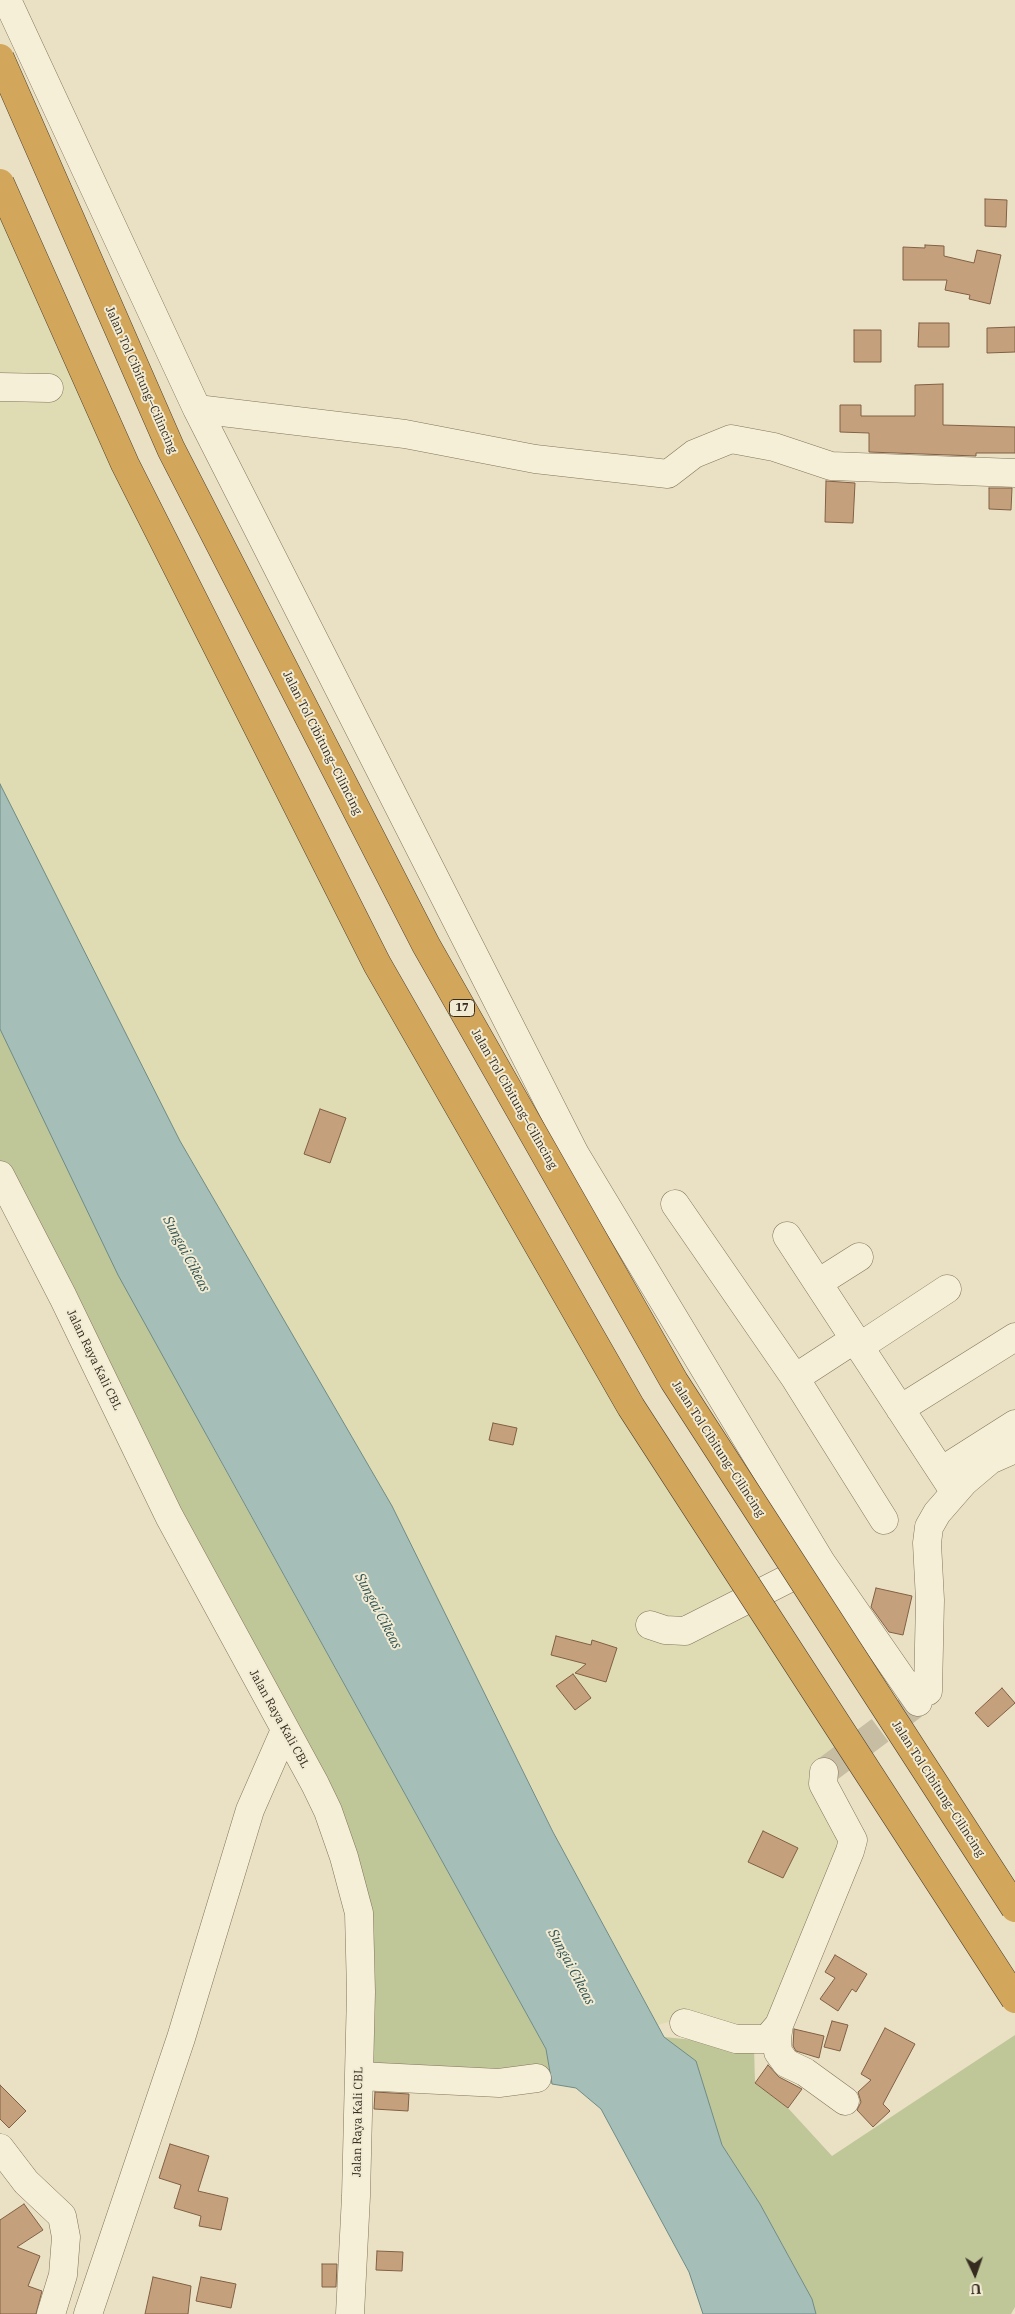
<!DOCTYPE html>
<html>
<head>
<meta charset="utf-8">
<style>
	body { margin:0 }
	#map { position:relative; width:1015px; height:2314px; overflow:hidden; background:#eae1c4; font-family:"IBM Plex Serif",serif }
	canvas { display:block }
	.north { position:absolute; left:950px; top:2249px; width:50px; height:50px; -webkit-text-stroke:4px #f2ebd3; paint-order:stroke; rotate:177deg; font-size:14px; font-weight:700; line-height:20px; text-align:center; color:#352b1f }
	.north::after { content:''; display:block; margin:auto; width:18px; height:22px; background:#352b1f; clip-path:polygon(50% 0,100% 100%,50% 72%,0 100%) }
</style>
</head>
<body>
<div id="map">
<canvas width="1015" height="2314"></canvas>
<div class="north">U</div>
</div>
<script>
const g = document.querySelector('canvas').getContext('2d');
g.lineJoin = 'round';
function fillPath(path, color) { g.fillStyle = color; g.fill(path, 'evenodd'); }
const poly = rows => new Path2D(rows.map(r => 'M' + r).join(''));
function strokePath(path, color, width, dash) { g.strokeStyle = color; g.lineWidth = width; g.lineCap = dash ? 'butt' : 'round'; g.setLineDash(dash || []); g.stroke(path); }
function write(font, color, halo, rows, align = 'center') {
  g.font = font + ' "IBM Plex Serif",serif'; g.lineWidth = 4; g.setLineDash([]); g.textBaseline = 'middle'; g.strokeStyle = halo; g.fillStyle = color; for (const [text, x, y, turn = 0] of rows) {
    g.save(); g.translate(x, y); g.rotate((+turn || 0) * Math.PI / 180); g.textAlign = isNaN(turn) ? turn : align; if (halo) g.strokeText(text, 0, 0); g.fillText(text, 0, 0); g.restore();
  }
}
const farmland = poly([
	[0,183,470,1126,853,1750,824,1772,853,1840,767,2039,682,2018,658,2025,559,1842,392,1506,180,1141,0,784]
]);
const green = poly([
	[0,1029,210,1442,546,2049,552,2084,537,2078,359,2076,361,1992,328,1811,0,1166],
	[1015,2035,1015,2307,1011,2314,816,2314,812,2299,760,2204,722,2145,696,2062,664,2037,754,2046,755,2083,788,2108,832,2156]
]);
const water = poly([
	[0,784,180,1141,392,1506,553,1832,664,2037,696,2061,722,2145,760,2204,812,2299,816,2314,703,2314,689,2272,601,2109,576,2088,552,2084,546,2049,118,1275,0,1029,0,784]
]);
const building = poly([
	[985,199,1007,200,1006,227,985,226,985,199],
	[925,245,944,246,944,256,974,263,977,250,1001,255,990,304,969,299,970,295,945,290,947,280,903,280,903,247,925,248,925,245],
	[919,323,949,323,949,347,918,347,919,323],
	[1015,327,1015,352,987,353,987,328,1015,327],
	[854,330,881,330,881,362,854,362,854,330],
	[943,384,943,425,1015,427,1015,453,976,453,976,456,869,452,869,433,840,432,840,405,861,405,861,416,915,416,915,385,943,384],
	[826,481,855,483,853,523,825,522,826,481],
	[989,488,1012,488,1011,510,989,509,989,488],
	[320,1109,346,1118,330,1163,304,1154,320,1109],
	[493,1423,517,1428,513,1445,489,1440,493,1423],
	[876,1588,912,1596,903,1635,889,1632,871,1607,876,1588],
	[556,1636,591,1645,592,1640,617,1648,606,1682,575,1673,586,1664,551,1655,556,1636],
	[573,1674,591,1698,575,1710,556,1686,573,1674],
	[1002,1688,1015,1703,988,1727,975,1713,1002,1688],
	[763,1831,798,1848,783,1878,748,1862,763,1831],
	[835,1955,867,1974,856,1992,852,1989,838,2011,820,1999,835,1978,825,1972,835,1955],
	[832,2021,848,2025,840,2051,824,2047,832,2021],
	[885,2028,915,2044,883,2104,890,2111,873,2127,857,2110,861,2102,858,2092,871,2080,861,2074,885,2028],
	[794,2029,824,2036,819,2058,796,2051,793,2046,794,2029],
	[768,2065,779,2077,802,2089,788,2108,755,2083,768,2065],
	[0,2085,26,2111,9,2128,0,2119,0,2085],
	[375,2092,409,2094,408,2111,374,2109,375,2092],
	[170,2144,209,2156,198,2191,228,2198,221,2230,199,2226,201,2216,174,2208,181,2185,159,2178,170,2144],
	[24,2204,43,2230,17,2247,40,2256,28,2286,42,2291,36,2314,0,2314,0,2220,24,2204],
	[377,2251,403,2252,402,2271,376,2270,377,2251],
	[322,2264,337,2264,336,2287,322,2287,322,2264],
	[153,2277,191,2286,188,2314,145,2314,153,2277],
	[201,2277,236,2284,231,2308,196,2301,201,2277]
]);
const minorTunnel = poly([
	[824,1772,918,1702,928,1691]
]);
const minor = poly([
	[7,0,197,409,575,1154,821,1562,918,1702],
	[0,387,49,388],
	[197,409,405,434,535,459,668,474,694,454,731,439,774,447,831,466,1015,473],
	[0,1175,63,1297,169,1516,315,1784,328,1811,344,1857,359,1913,361,1992,356,2196,350,2314],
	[675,1204,795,1378],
	[787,1236,954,1491],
	[818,1283,859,1257],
	[855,1339,795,1378,884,1520],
	[859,1347,947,1289],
	[900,1409,1015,1337],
	[941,1471,1015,1424],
	[650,1625,665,1630,685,1631,819,1563],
	[928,1691,930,1600,927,1543,929,1527,937,1513,964,1482,990,1460,1015,1449],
	[824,1772,823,1784,853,1840,850,1851,779,2025,777,2038,778,2052,786,2063,805,2072,845,2101],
	[684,2023,736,2039,767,2039,779,2025],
	[359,2076,499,2083,537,2078],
	[0,2148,26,2182,62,2216,66,2237,63,2275,51,2314],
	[88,2314,181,2038,250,1810,285,1730]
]);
const highwayBridge = poly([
	[0,58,171,449,426,945,674,1381,1015,1908],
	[0,183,125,464,377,964,631,1407,1015,1999]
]);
const shields = [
	[462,1008,25]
];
const shieldNames = [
	["17",462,1008]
];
const streetNames = [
	["Jalan Tol Cibitung–Cilincing",141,380,66],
	["Jalan Tol Cibitung–Cilincing",322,743,63],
	["Jalan Tol Cibitung–Cilincing",514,1099,60],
	["Jalan Raya Kali CBL",94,1360,64],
	["Jalan Tol Cibitung–Cilincing",718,1449,57],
	["Jalan Raya Kali CBL",279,1719,61],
	["Jalan Tol Cibitung–Cilincing",938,1789,57],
	["Jalan Raya Kali CBL",358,2122,-89]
];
const waterNames = [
	["Sungai Cikeas",186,1254,62],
	["Sungai Cikeas",378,1611,62],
	["Sungai Cikeas",571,1967,62]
];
fillPath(farmland, '#dfdbb2');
fillPath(green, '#bfc799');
fillPath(water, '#a6beb8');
strokePath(water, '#6d8b86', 1);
fillPath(building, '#c5a07d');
strokePath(building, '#816044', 1);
strokePath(minorTunnel, '#c6bda3', 28, [28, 14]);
strokePath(minor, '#83745c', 29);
strokePath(minor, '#f6efd7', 28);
strokePath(highwayBridge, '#514230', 29, []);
strokePath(highwayBridge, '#d3a75b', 28);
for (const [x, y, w] of shields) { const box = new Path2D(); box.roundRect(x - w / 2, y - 8.5, w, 17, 4); g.fillStyle = '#f2ebd3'; g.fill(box); strokePath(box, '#352b1f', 1); }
write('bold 11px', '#352b1f', null, shieldNames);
write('12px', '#352b1f', '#f2ebd3', streetNames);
write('italic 14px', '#2f5353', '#f2ebd3', waterNames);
</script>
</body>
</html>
